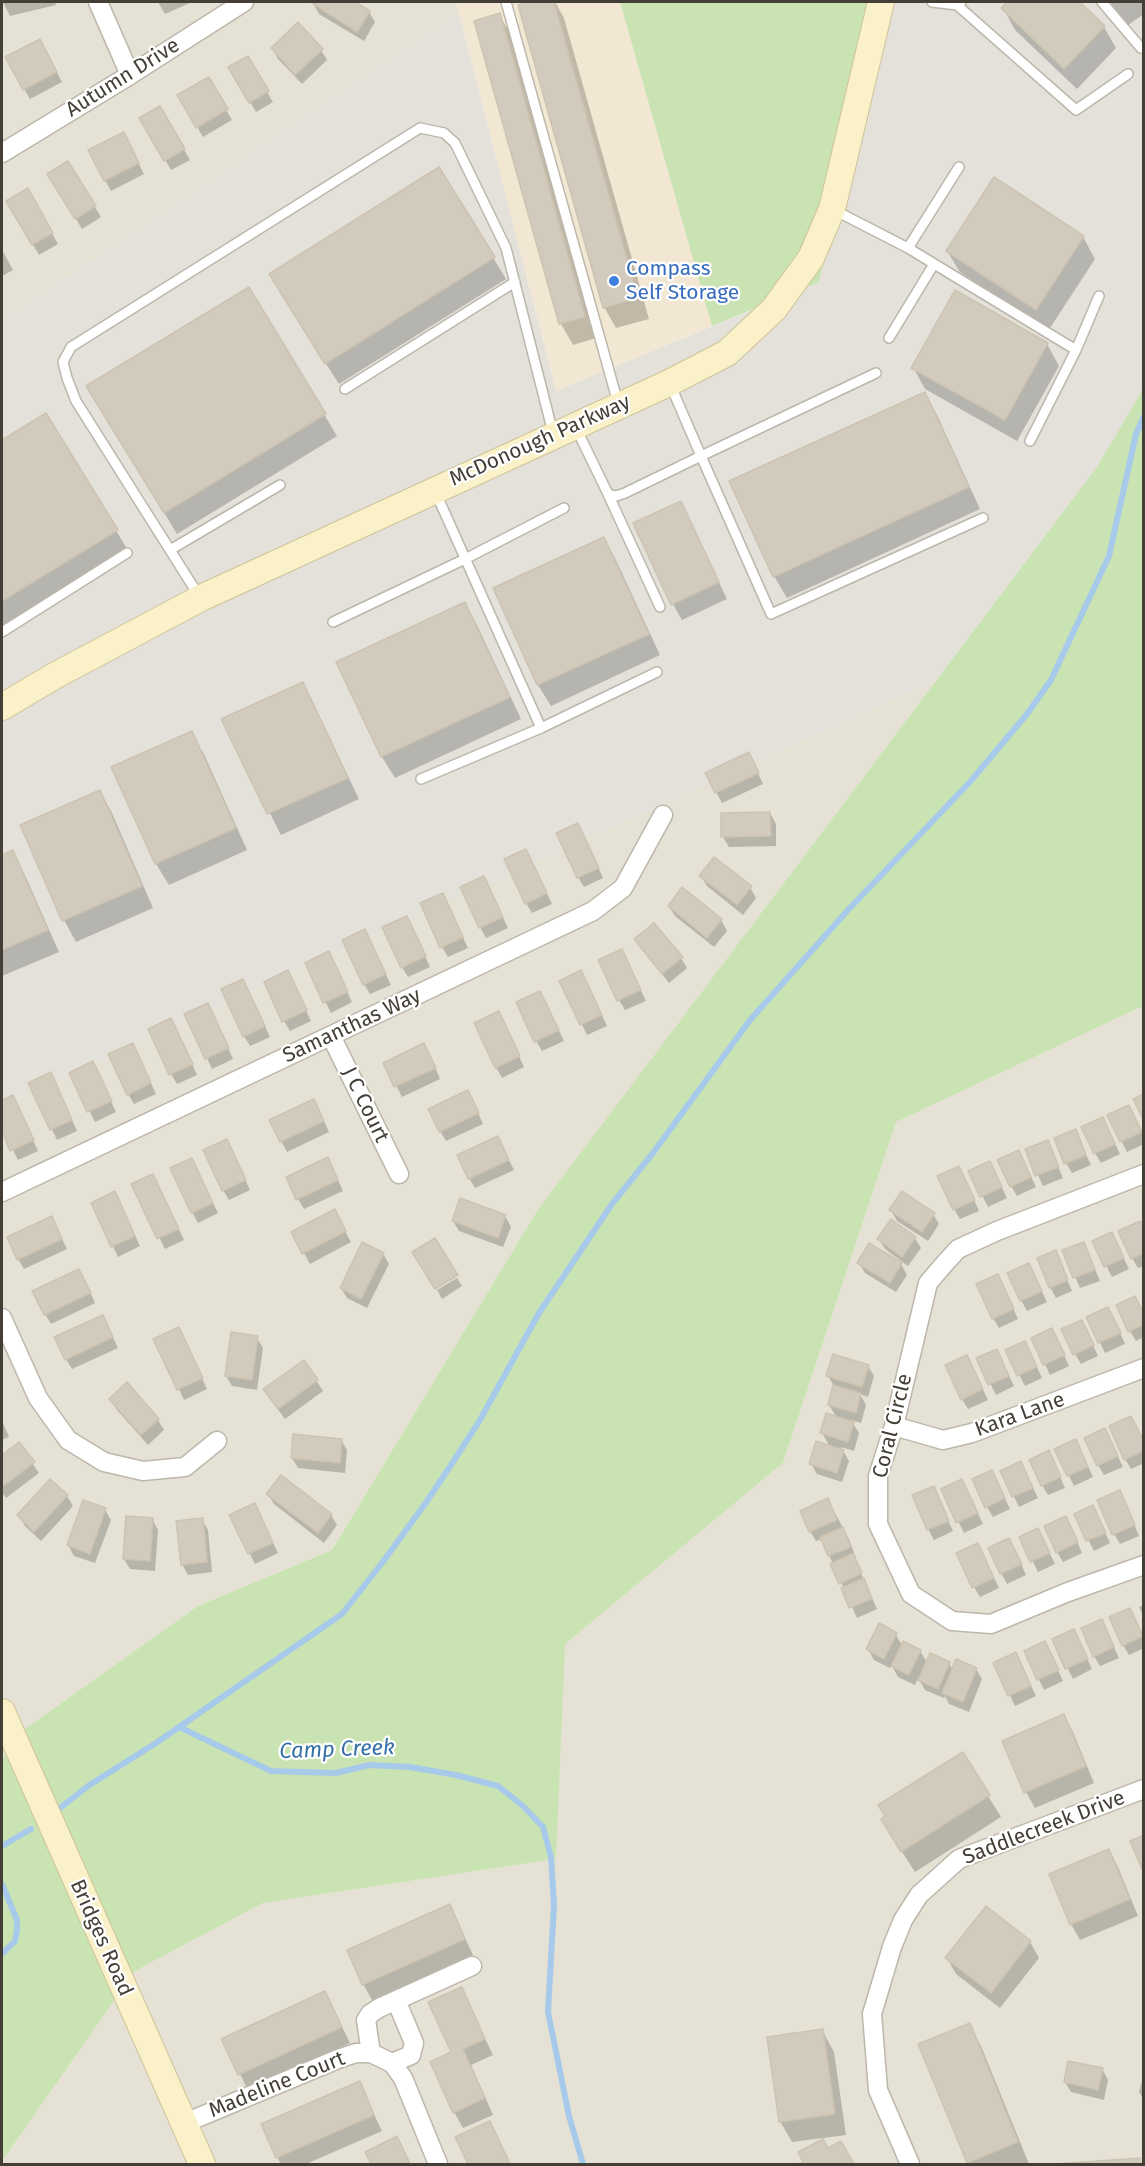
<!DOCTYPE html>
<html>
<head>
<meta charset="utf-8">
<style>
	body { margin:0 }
	#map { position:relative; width:1145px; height:2166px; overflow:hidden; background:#f2efe6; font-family:"Fira Sans",sans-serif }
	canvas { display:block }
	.frame { position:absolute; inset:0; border:3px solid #443f36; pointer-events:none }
</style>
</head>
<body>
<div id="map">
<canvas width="1145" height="2166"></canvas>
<div class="frame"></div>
</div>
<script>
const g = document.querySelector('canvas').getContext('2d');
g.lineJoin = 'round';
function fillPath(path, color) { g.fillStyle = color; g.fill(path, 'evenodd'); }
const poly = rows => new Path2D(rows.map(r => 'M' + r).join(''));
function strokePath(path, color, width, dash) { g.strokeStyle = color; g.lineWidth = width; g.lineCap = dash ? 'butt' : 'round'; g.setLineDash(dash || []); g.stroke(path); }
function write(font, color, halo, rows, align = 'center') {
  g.font = font + ' "Fira Sans",sans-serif'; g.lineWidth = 4.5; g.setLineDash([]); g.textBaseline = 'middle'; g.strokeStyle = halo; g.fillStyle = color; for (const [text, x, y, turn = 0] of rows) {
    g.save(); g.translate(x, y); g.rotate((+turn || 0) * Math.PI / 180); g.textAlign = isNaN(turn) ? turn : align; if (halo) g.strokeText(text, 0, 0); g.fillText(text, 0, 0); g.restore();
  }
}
const residential = poly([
	[2,2,456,2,459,14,2,321],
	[938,679,537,1211,332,1550,198,1606,15,1736,2,1761,2,1105],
	[1143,1006,1143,2164,2,2164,2,2161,135,1971,263,1903,556,1859,564,1644,783,1463,896,1122]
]);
const commercial = poly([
	[456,2,620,2,712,326,556,391]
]);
const industrial = poly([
	[886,2,1143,2,1143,389,1097,467,938,679,2,1105,2,321,459,14,556,391,819,282]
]);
const green = poly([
	[620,2,886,2,819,282,712,326],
	[1143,389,1143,1006,896,1122,783,1463,565,1644,556,1859,263,1903,135,1971,2,2161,2,1761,15,1736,198,1606,332,1550,537,1211,1097,467]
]);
const shadow = poly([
	[3,2,55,2,56,5,10,16],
	[158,2,192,2,165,14],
	[315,2,352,2,369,12,375,22,364,41,319,14,313,3],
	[535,2,555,2,564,18,649,319,616,328,604,307,519,6],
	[1009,2,1078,2,1104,27,1116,48,1077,89,1015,30,1003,8],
	[1110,2,1144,2,1144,14,1128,25],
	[499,15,512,36,596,338,573,345,561,324,476,22],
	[272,48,321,50,327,60,302,84,278,59],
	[46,51,62,82,30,99,24,89],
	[247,58,273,102,256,112,230,68],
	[208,79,232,120,203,137,179,96],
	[160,108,190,160,171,170,141,118],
	[129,144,144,174,111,191,105,180],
	[68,163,101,217,82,229,49,174],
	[439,169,506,279,339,384,283,296],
	[27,190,58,244,39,255,8,201],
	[1083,237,1095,259,1048,331,960,272,947,251],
	[2,250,13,270,2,276],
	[249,289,337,436,177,534,101,408],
	[1047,344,1059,366,1017,441,925,389,913,367],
	[925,393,937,415,980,509,787,598,774,576],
	[46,415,129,552,2,630,2,442],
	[681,503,727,599,682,620,673,604],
	[604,539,616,560,660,655,551,706,538,685,495,589],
	[465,604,477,625,521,719,395,778,382,757,338,662],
	[302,684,314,705,359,799,281,835,223,720],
	[191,733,204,754,247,850,169,885,156,864,113,768],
	[754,765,763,784,722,803,716,792],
	[100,792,112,813,153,908,76,942,64,920,22,826],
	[770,813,776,824,776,846,729,847,723,837],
	[583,835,603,878,584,887,578,877],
	[12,852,24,873,59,952,2,976,2,856],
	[532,861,552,904,532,913,526,903],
	[701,876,750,887,756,898,743,915,707,886],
	[489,888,508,928,486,938,480,927],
	[682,890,721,920,727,931,714,947,675,916,669,906],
	[448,905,468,948,448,957,442,947],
	[412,928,430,967,408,977,402,967],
	[636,940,681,958,687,968,669,983],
	[370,941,391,985,370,994,364,984],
	[627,962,646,1001,625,1010,619,1000],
	[306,963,334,964,352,1002,331,1013],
	[561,981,587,982,607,1026,587,1035],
	[293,983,311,1021,290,1031,284,1021],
	[248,991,270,1037,250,1046,244,1036],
	[540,993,564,1041,542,1051,536,1041],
	[213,1015,233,1059,212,1069,207,1058],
	[504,1023,524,1067,502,1078,496,1067],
	[176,1030,197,1075,177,1084,171,1074],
	[138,1055,156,1094,134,1104,128,1094],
	[430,1056,440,1079,402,1097,385,1063],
	[71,1073,98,1074,116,1112,95,1122],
	[30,1083,56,1085,77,1131,57,1140],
	[12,1097,38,1151,18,1160,2,1128,2,1102],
	[473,1102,483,1124,446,1141,440,1131],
	[319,1111,329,1132,287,1152,281,1141],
	[1109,1116,1134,1117,1144,1137,1144,1144,1127,1152],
	[1108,1129,1120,1154,1101,1163,1095,1153],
	[1075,1131,1091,1165,1072,1173,1066,1163],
	[1047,1142,1063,1178,1043,1186,1027,1150],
	[503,1148,514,1170,475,1188,469,1178],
	[232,1151,250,1190,229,1200,223,1190],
	[192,1160,218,1213,198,1223,192,1212],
	[1024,1162,1036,1187,1017,1196,1011,1186],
	[333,1169,343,1191,304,1209,298,1199],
	[970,1172,995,1173,1007,1198,988,1207],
	[964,1178,979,1211,960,1219,954,1209],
	[133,1185,158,1186,184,1240,165,1249],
	[120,1204,140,1246,118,1257,113,1246],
	[891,1210,933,1214,939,1224,928,1241,897,1221],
	[334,1211,351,1242,310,1264,293,1233],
	[505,1216,511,1227,503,1247,459,1231,453,1221],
	[57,1228,67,1249,24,1269,18,1259],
	[1144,1230,1144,1266,1138,1268,1132,1258],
	[1112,1233,1129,1269,1112,1277,1094,1242],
	[915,1238,921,1248,908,1266,885,1249,879,1239],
	[1084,1244,1100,1281,1080,1288,1064,1251],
	[1055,1252,1072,1291,1056,1298,1050,1287],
	[383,1254,389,1264,367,1308,347,1298,341,1288],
	[859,1263,901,1264,907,1275,896,1292,865,1273],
	[1034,1275,1047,1302,1027,1311,1021,1300],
	[457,1278,462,1286,442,1299,437,1290],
	[85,1281,95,1303,51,1324,45,1314],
	[1003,1286,1018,1319,999,1328,993,1318],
	[1144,1315,1144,1337,1136,1341,1130,1331],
	[1088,1318,1114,1319,1125,1344,1105,1353],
	[108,1327,118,1348,72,1369,66,1359],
	[1087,1332,1098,1356,1081,1364,1075,1354],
	[257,1338,263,1348,257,1390,232,1386,226,1376],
	[184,1339,207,1389,184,1400,179,1389],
	[1033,1339,1057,1340,1069,1366,1050,1375],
	[1007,1351,1030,1353,1042,1378,1025,1386],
	[978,1359,1002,1361,1014,1386,996,1395],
	[304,1362,323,1391,285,1419,271,1400],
	[868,1366,874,1376,868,1397,860,1394,866,1405,861,1423,851,1420,859,1433,854,1451,841,1447,849,1461,842,1482,817,1474,811,1464,830,1447,822,1433,837,1418,829,1405,834,1386,828,1376],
	[972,1367,988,1400,968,1409,962,1399],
	[127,1385,158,1420,164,1430,148,1445,117,1410,111,1399],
	[2,1421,9,1437,2,1440],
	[341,1440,347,1450,345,1473,298,1468,292,1458],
	[1110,1440,1123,1467,1104,1475,1098,1465],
	[1144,1442,1144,1463,1131,1469,1125,1459],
	[19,1444,39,1473,6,1498,2,1492,2,1457],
	[1056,1450,1081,1451,1093,1477,1074,1486],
	[1054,1463,1065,1488,1048,1495,1042,1485],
	[1002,1472,1026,1474,1038,1498,1019,1507],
	[281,1477,331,1515,337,1525,324,1543,274,1504,268,1494],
	[997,1482,1010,1509,993,1517,987,1507],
	[933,1488,953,1531,934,1540,928,1529],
	[943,1490,968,1492,983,1524,964,1533],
	[67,1496,73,1506,41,1541,25,1526,19,1516],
	[828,1500,849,1539,856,1558,854,1558,877,1609,857,1618,822,1539,816,1541,810,1531],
	[1125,1502,1139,1536,1120,1544,1114,1534],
	[105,1510,111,1520,95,1563,74,1556,68,1545],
	[260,1515,278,1553,255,1564,231,1516],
	[1076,1515,1098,1518,1110,1543,1094,1551],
	[152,1519,158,1530,155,1571,130,1569,124,1559],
	[202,1520,208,1530,212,1572,188,1575,182,1564],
	[1071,1528,1082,1553,1063,1562,1057,1552],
	[1038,1530,1055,1564,1038,1572,1021,1538],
	[1015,1550,1026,1575,1007,1584,1001,1573],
	[983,1555,999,1588,980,1597,974,1587],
	[1144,1605,1144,1618,1139,1607],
	[1135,1620,1144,1638,1144,1648,1129,1655,1123,1645],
	[1102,1621,1119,1658,1100,1666,1094,1656],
	[880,1625,896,1635,902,1645,920,1651,927,1662,949,1663,953,1670,976,1669,982,1679,969,1712,949,1704,945,1696,944,1698,925,1690,918,1678,915,1685,898,1677,892,1666,890,1668,874,1660,868,1649],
	[1054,1640,1079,1641,1092,1669,1073,1679],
	[1025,1652,1050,1653,1063,1681,1044,1690],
	[995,1664,1021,1665,1036,1696,1015,1706],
	[1064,1716,1073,1732,1094,1783,1035,1808,1026,1792],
	[962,1754,1001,1817,915,1872,895,1841],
	[1109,1851,1118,1867,1138,1916,1080,1940,1071,1924],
	[450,1906,473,1955,372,2000,363,1984],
	[1030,1942,1039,1958,1000,2008,956,1974,947,1958],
	[461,1989,493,2055,471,2065,493,2115,463,2128,454,2112,453,2053],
	[325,1993,350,2043,248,2090,223,2040],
	[969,2025,981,2046,1029,2164,969,2164,968,2162],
	[822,2030,834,2052,846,2135,792,2142,780,2121],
	[1102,2069,1108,2080,1104,2100,1071,2092,1065,2082],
	[1144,2074,1144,2100,1139,2092],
	[359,2083,382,2131,306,2164,281,2164,277,2157],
	[490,2123,499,2139,510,2164,469,2164,457,2138],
	[397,2138,411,2164,372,2164,367,2152],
	[841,2143,853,2164,802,2164],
	[1140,2160,1142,2164,1070,2164]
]);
const stream = poly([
	[179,1727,271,1771,336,1773,369,1765,410,1767,456,1775,498,1786,523,1806,543,1827,551,1857,554,1905,548,2012,569,2116,583,2164],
	[60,1808,88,1786,156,1743,342,1614,382,1563,425,1504,453,1462,480,1420,539,1313,612,1204,653,1153,750,1020,848,910,969,783,1027,714,1051,680,1109,556,1136,434,1144,416],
	[2,1846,31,1829],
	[2,1884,17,1920,17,1931,15,1941,2,1954]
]);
const building = poly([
	[313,2,355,2,370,11,357,32,312,3,313,2],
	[529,2,554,2,638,298,603,308,518,5,529,2],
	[1007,2,1080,2,1105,26,1064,69,1001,8,1007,2],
	[500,13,585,317,559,324,474,21,500,13],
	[298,22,323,49,295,75,271,48,298,22],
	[40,39,57,72,23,90,5,57,40,39],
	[248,56,269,91,249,103,228,67,248,56],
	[209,77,228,109,196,128,177,95,209,77],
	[160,106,185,149,164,161,139,118,160,106],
	[124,132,139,163,104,181,88,150,124,132],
	[68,161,96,206,75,219,47,174,68,161],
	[439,167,495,257,325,364,269,274,439,167],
	[994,177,1084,236,1036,310,946,251,994,177],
	[28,188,53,233,32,245,6,201,28,188],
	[249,287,326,414,164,513,86,386,249,287],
	[955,290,1048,343,1005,420,911,368,955,290],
	[925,392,969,487,773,577,729,481,925,392],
	[46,413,118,530,2,601,2,440,46,413],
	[681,501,719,582,671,605,633,523,681,501],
	[604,537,649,634,537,685,493,588,604,537],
	[465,602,510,697,381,757,336,662,465,602],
	[303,682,348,778,267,814,221,719,303,682],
	[192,731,236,828,155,864,111,767,192,731],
	[749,752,759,773,715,793,705,773,749,752],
	[100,790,142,886,62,921,20,825,100,790],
	[770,812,771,836,721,837,721,813,770,812],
	[578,823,599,868,577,878,556,833,578,823],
	[526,849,547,893,525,904,504,859,526,849],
	[13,850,48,930,2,950,2,855,13,850],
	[714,857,752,886,737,905,699,876,714,857],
	[484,876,503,917,479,928,460,887,484,876],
	[682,887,722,919,707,938,668,906,682,887],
	[443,893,463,937,440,948,420,903,443,893],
	[407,916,426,956,401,968,382,927,407,916],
	[654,923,683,957,662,974,634,939,654,923],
	[365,929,386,974,363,985,342,940,365,929],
	[622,949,641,990,617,1001,598,960,622,949],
	[329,951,348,992,323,1003,305,963,329,951],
	[288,970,307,1010,282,1022,264,982,288,970],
	[581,970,602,1015,580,1025,559,981,581,970],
	[243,979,265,1026,243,1037,221,989,243,979],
	[540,991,559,1030,534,1042,516,1002,540,991],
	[208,1003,229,1048,205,1059,184,1014,208,1003],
	[499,1011,520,1056,495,1068,474,1023,499,1011],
	[171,1018,193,1064,169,1075,148,1029,171,1018],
	[133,1043,151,1083,127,1095,108,1054,133,1043],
	[424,1043,436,1068,394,1087,383,1063,424,1043],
	[93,1061,112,1101,87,1112,69,1073,93,1061],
	[51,1072,72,1120,50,1130,28,1083,51,1072],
	[468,1090,479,1113,439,1132,428,1109,468,1090],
	[1144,1094,1144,1121,1133,1099,1144,1094],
	[13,1095,34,1140,10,1151,2,1131,2,1100,13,1095],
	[314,1099,324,1121,280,1142,269,1120,314,1099],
	[1129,1105,1142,1132,1120,1142,1107,1115,1129,1105],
	[1103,1117,1115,1144,1094,1154,1081,1127,1103,1117],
	[1076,1129,1086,1155,1064,1164,1054,1138,1076,1129],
	[498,1136,509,1160,468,1179,457,1155,498,1136],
	[227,1139,246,1180,222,1191,203,1150,227,1139],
	[1048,1140,1059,1167,1035,1176,1025,1149,1048,1140],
	[1019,1150,1031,1177,1010,1187,997,1160,1019,1150],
	[328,1157,338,1180,296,1200,286,1177,328,1157],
	[192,1158,213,1203,191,1213,170,1168,192,1158],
	[990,1161,1002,1187,980,1197,968,1171,990,1161],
	[959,1166,975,1200,953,1210,937,1176,959,1166],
	[153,1174,179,1229,157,1239,131,1184,153,1174],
	[115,1191,135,1236,111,1247,91,1203,115,1191],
	[902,1191,935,1213,922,1232,889,1210,902,1191],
	[460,1198,506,1215,498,1238,452,1221,460,1198],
	[335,1209,346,1231,302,1254,291,1232,335,1209],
	[52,1216,62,1239,17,1260,7,1237,52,1216],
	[891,1219,916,1237,902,1257,877,1239,891,1219],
	[1140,1221,1144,1229,1144,1253,1131,1259,1118,1231,1140,1221],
	[1112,1232,1124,1258,1104,1267,1092,1241,1112,1232],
	[435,1238,458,1275,435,1289,412,1252,435,1238],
	[362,1242,384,1253,361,1299,340,1288,362,1242],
	[1084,1242,1095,1270,1073,1278,1062,1250,1084,1242],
	[869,1243,902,1263,890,1283,857,1263,869,1243],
	[1056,1250,1068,1280,1049,1288,1037,1258,1056,1250],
	[1029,1263,1042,1291,1020,1301,1007,1273,1029,1263],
	[79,1269,91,1293,44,1315,32,1291,79,1269],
	[998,1274,1014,1309,992,1319,976,1284,998,1274],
	[1135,1296,1144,1314,1144,1324,1128,1332,1116,1305,1135,1296],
	[1108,1307,1121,1333,1098,1343,1086,1317,1108,1307],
	[103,1315,113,1337,65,1360,54,1337,103,1315],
	[1082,1320,1094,1345,1073,1355,1061,1329,1082,1320],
	[179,1327,203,1378,177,1390,153,1339,179,1327],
	[1052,1328,1065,1355,1043,1365,1031,1338,1052,1328],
	[231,1332,258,1336,252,1380,225,1376,231,1332],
	[1025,1341,1037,1367,1017,1376,1005,1350,1025,1341],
	[997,1349,1009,1376,988,1385,976,1358,997,1349],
	[833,1354,869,1365,862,1387,826,1376,833,1354],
	[967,1355,983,1389,961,1400,945,1365,967,1355],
	[304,1360,318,1380,278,1409,263,1389,304,1360],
	[127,1382,159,1419,141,1435,109,1399,127,1382],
	[833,1385,861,1393,856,1413,828,1405,833,1385],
	[826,1413,854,1422,848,1442,820,1433,826,1413],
	[1131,1416,1144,1441,1144,1450,1124,1460,1109,1426,1131,1416],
	[1105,1428,1118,1456,1097,1466,1084,1438,1105,1428],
	[293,1434,342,1439,340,1463,291,1458,293,1434],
	[1076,1439,1088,1467,1067,1476,1054,1449,1076,1439],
	[816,1441,844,1450,837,1473,809,1464,816,1441],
	[19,1442,35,1462,2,1487,2,1455,19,1442],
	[1049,1450,1061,1477,1041,1486,1029,1460,1049,1450],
	[1021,1461,1033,1488,1012,1497,1000,1471,1021,1461],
	[992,1470,1005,1498,985,1508,972,1479,992,1470],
	[281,1475,332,1514,318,1533,266,1494,281,1475],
	[50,1479,68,1495,34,1532,17,1515,50,1479],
	[962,1479,978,1513,956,1523,941,1489,962,1479],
	[934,1486,949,1521,927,1530,912,1495,934,1486],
	[1120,1490,1135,1525,1112,1535,1097,1500,1120,1490],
	[828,1498,837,1520,809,1532,800,1511,828,1498],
	[83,1500,106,1508,90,1554,67,1545,83,1500],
	[255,1503,273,1543,248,1554,229,1515,255,1503],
	[1093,1505,1106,1533,1086,1541,1074,1514,1093,1505],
	[126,1516,153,1518,150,1561,123,1559,126,1516],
	[1066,1516,1078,1542,1056,1553,1044,1526,1066,1516],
	[203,1518,207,1562,181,1565,176,1521,203,1518],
	[843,1527,851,1547,828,1556,820,1537,843,1527],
	[1038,1528,1050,1553,1030,1562,1019,1537,1038,1528],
	[1009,1538,1022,1564,1000,1574,988,1548,1009,1538],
	[978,1543,994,1578,972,1588,956,1553,978,1543],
	[853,1553,862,1573,839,1584,830,1564,853,1553],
	[864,1578,872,1599,849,1608,841,1588,864,1578],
	[1130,1608,1143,1636,1122,1646,1109,1617,1130,1608],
	[1102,1619,1114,1647,1093,1657,1081,1628,1102,1619],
	[879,1623,897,1633,884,1659,866,1649,879,1623],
	[1074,1629,1088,1659,1065,1669,1052,1639,1074,1629],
	[903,1641,921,1650,909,1675,891,1666,903,1641],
	[1045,1641,1059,1670,1037,1680,1024,1651,1045,1641],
	[1016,1652,1031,1686,1008,1696,993,1663,1016,1652],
	[930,1653,950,1662,938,1689,918,1680,930,1653],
	[956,1659,977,1668,963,1702,942,1693,956,1659],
	[1064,1714,1086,1766,1024,1793,1002,1741,1064,1714],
	[963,1752,990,1795,901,1852,881,1819,885,1816,878,1805,963,1752],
	[1144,1835,1144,1874,1130,1841,1144,1835],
	[1109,1849,1130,1899,1070,1925,1049,1874,1109,1849],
	[450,1904,465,1939,362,1985,347,1950,450,1904],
	[986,1906,1031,1941,991,1993,945,1958,986,1906],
	[462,1987,485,2039,463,2049,485,2098,453,2113,430,2062,451,2052,428,2002,462,1987],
	[325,1991,342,2027,238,2075,221,2039,325,1991],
	[970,2023,1018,2142,967,2163,918,2044,970,2023],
	[823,2029,835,2114,779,2122,767,2037,823,2029],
	[1068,2061,1103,2068,1098,2090,1064,2082,1068,2061],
	[360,2081,374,2115,276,2158,261,2124,360,2081],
	[490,2121,510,2164,468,2164,455,2137,490,2121],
	[397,2136,410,2164,371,2164,365,2152,397,2136],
	[823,2139,828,2148,841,2141,854,2164,799,2164,803,2162,798,2152,823,2139],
	[1140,2158,1141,2164,1055,2164,1140,2158]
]);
const lane = poly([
	[506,2,618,403],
	[932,2,957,5,961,2],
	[1102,2,1141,48,1144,46],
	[957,5,1076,110,1128,74],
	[834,210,908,248,1076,350,1030,441],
	[908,248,959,167],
	[889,338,934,264],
	[1076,350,1099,296],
	[876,373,701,456,771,614,983,518],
	[345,389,515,282],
	[576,428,608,494,616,496,625,493,701,456,670,384],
	[608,494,660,607],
	[170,550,280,485],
	[199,596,76,401,67,378,63,362,71,347,420,128,444,133,455,143,506,248,553,433],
	[333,622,465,559,564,508],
	[2,632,127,553],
	[541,728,657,672],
	[421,779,541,728,435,491]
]);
const street = poly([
	[98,2,130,75],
	[2,153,130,75,244,2],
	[331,1036,399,1174],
	[1144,1174,997,1231,958,1249,946,1262,928,1283,894,1426,878,1476,878,1524,911,1594,952,1621,991,1624,1068,1592,1144,1565],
	[2,1192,593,911,623,888,663,815],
	[2,1318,38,1398,68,1440,104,1462,143,1471,185,1467,217,1441],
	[894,1426,943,1440,972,1433,1144,1368],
	[371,2053,366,2020,370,2014,379,2008,472,1966],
	[392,2063,411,2055,414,2043,396,2000],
	[185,2123,338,2059,356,2053,371,2053,392,2063,403,2078,438,2164],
	[910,2164,878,2090,872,2014,892,1947,903,1920,919,1895,959,1859,1144,1789]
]);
const secondary = poly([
	[2,707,56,675,201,598,669,383,727,353,774,309,811,258,832,209,881,2],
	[2,1712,202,2164]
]);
const markers = [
	[614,281,6,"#3f7fe0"]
];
const streetNames = [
	["Autumn Drive",123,78,-32],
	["McDonough Parkway",540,441,-24],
	["Samanthas Way",352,1026,-25],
	["J C Court",365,1105,64],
	["Kara Lane",1020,1415,-20],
	["Coral Circle",893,1426,-76],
	["Saddlecreek Drive",1044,1828,-21],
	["Bridges Road",101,1938,66],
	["Madeline Court",277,2085,-22]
];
const shopNames = [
	["Compass",626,269],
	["Self Storage",626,293]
];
const waterNames = [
	["Camp Creek",337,1750,-2]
];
fillPath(residential, '#e5e1d5');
fillPath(commercial, '#f2e7d3');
fillPath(industrial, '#e4e1db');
fillPath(green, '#cae3b2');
fillPath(shadow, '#0003');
strokePath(stream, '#a7caea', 6);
fillPath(building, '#d2cbbd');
strokePath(building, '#ccc3b0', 1.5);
strokePath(lane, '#bcb7aa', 12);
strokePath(street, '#bcb7aa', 21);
strokePath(secondary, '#cec399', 28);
strokePath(lane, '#fff', 9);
strokePath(street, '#fff', 18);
strokePath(secondary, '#faf1c8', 26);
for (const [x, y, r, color] of markers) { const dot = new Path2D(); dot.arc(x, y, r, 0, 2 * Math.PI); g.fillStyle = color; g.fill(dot); strokePath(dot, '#fff', 2); }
write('21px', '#443f36', '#fff', streetNames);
write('21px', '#366cbe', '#fff', shopNames, 'left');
write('italic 22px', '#3871a7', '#fff', waterNames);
</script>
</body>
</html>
